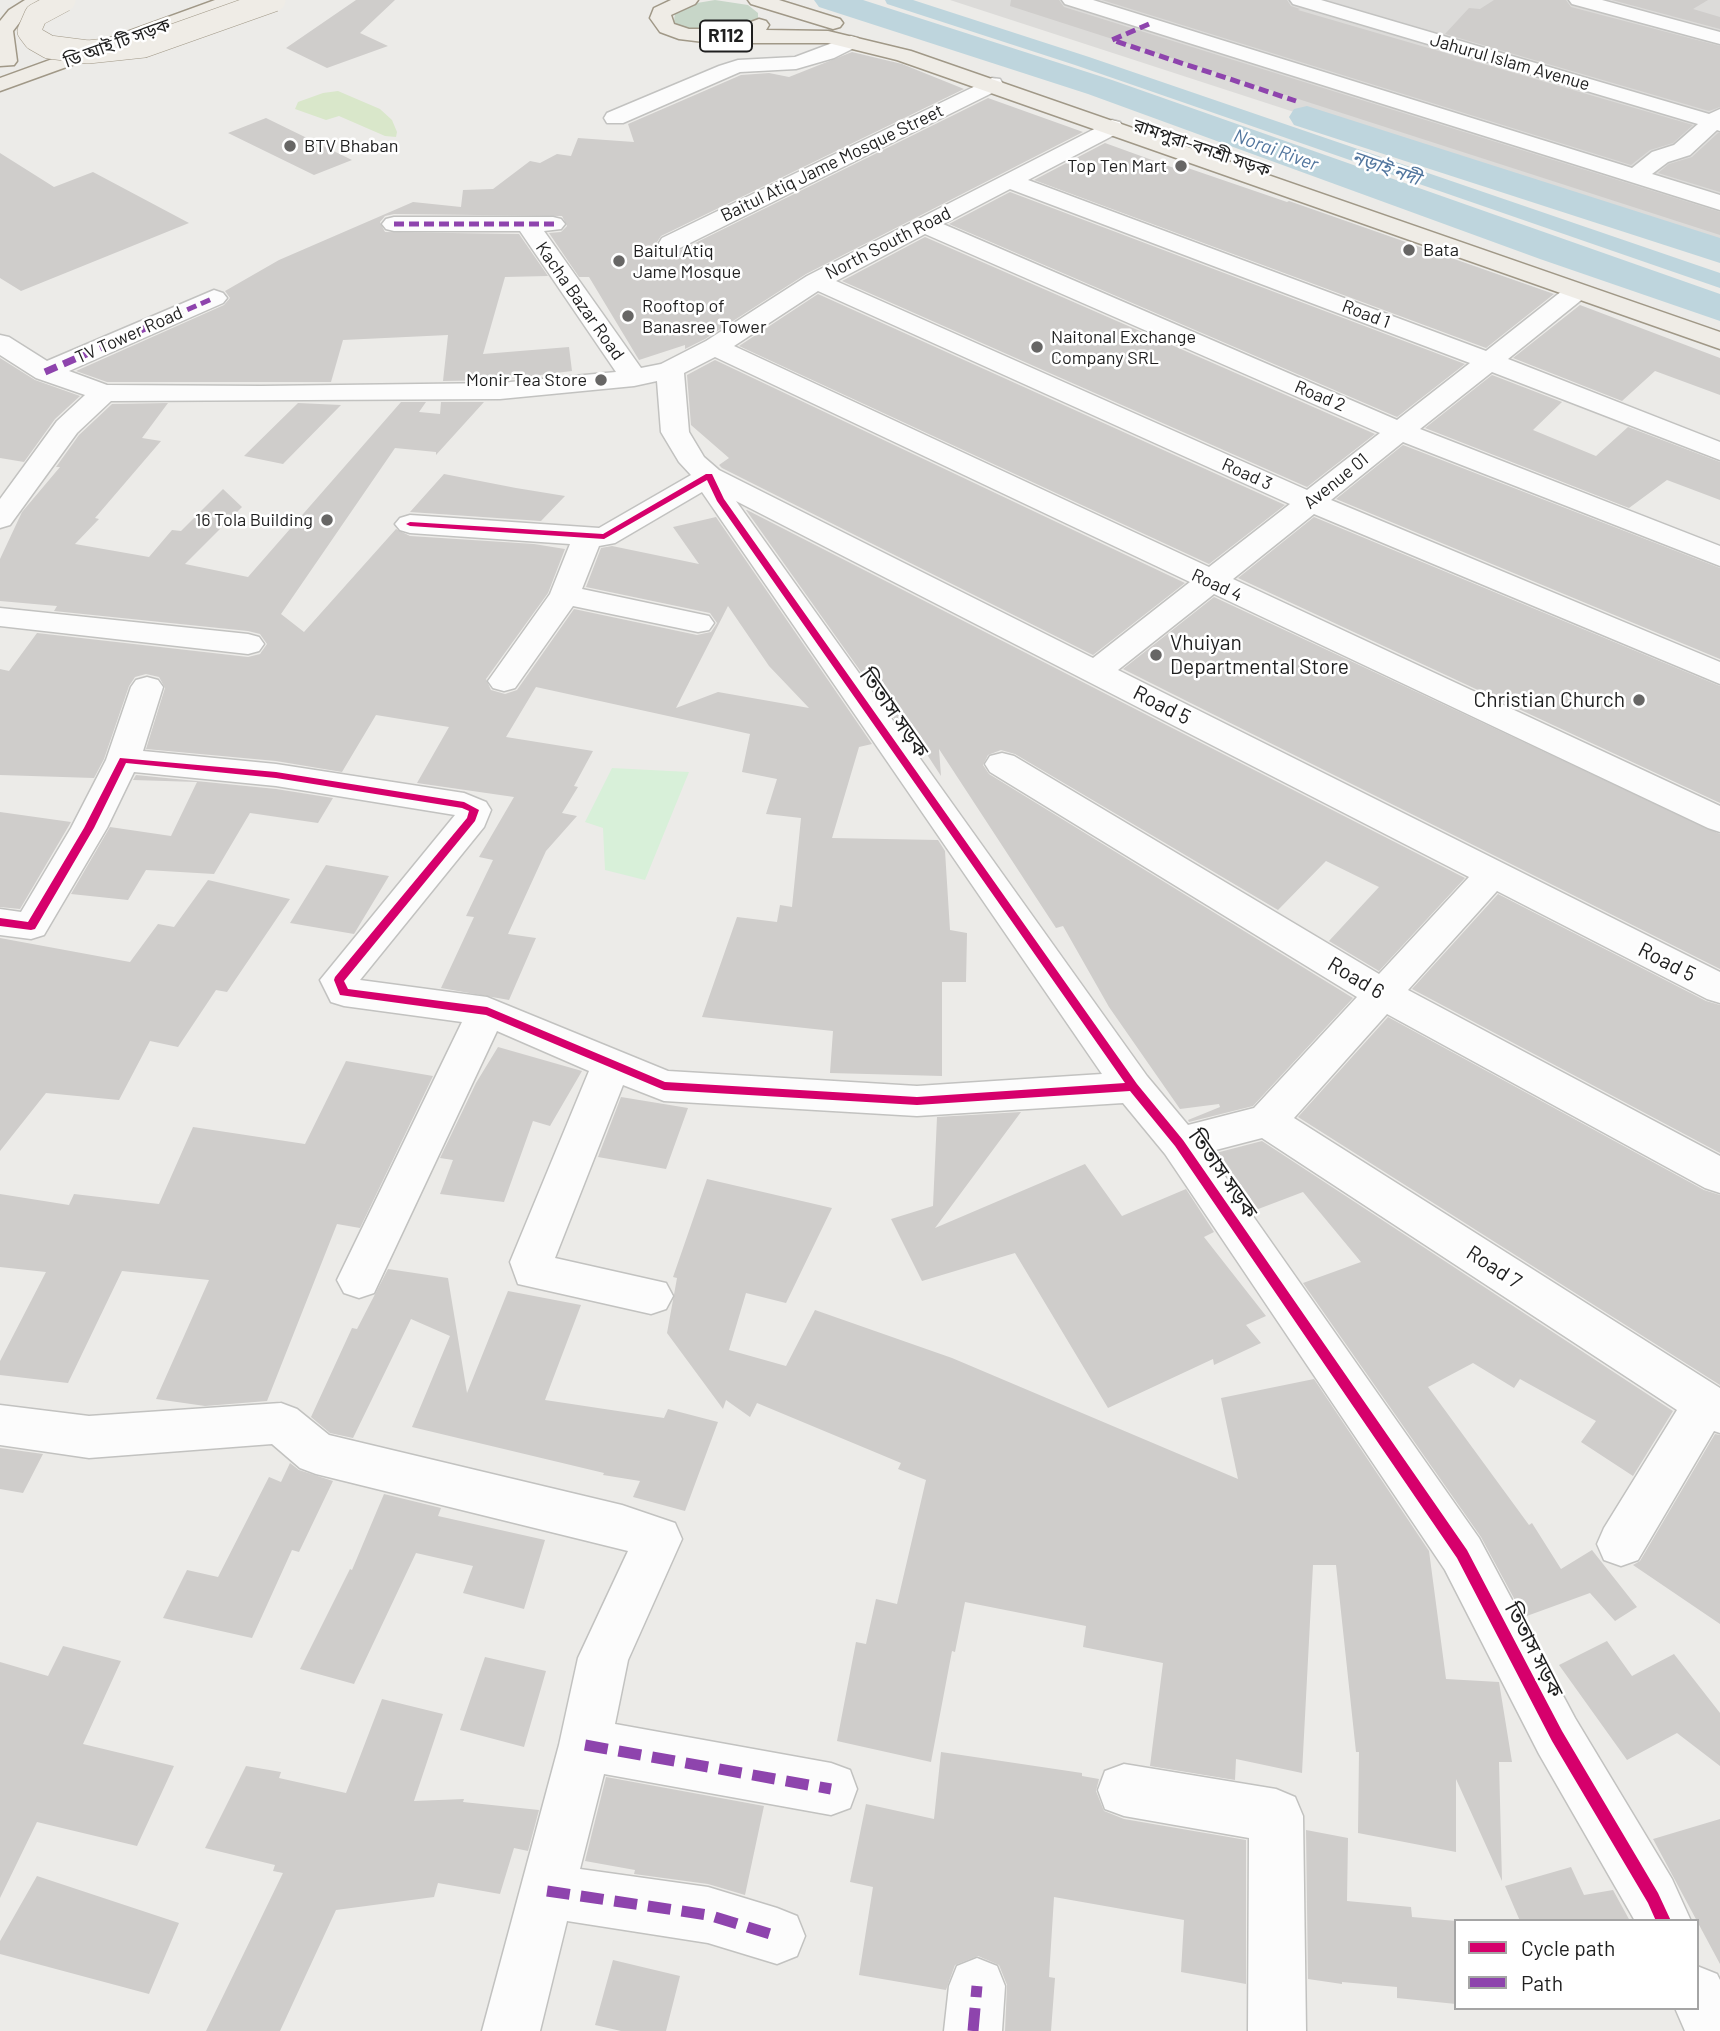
<!DOCTYPE html>
<html>
<head>
<meta charset="utf-8">
<style>
	body { margin:0 }
	#map { position:relative; width:1720px; height:2031px; overflow:hidden; background:#ecebe8; font-family:Barlow,sans-serif }
	canvas { display:block }
	.legend { position:absolute; left:1454px; top:1919px; width:245px; height:91px; box-sizing:border-box; background:#fff; border:2px solid #a5a5a5; margin:0; padding:9px 12px; list-style:none; font-size:21px; color:#1f1f1f }
	.legend li { display:flex; align-items:center; gap:14px; height:35px }
	.legend b { width:35px; border:2px solid #a5a5a5 }
</style>
</head>
<body>
<div id="map">
<canvas width="1720" height="2031"></canvas>
<ul class="legend">
<li><b style="height:9px;background:#d6006c"></b>Cycle path</li>
<li><b style="height:9px;background:#8e44ad"></b>Path</li>
</ul>
</div>
<script>
const g = document.querySelector('canvas').getContext('2d');
g.lineJoin = 'round';
function fillPath(path, color) { g.fillStyle = color; g.fill(path, 'evenodd'); }
const poly = rows => new Path2D(rows.map(r => 'M' + r).join(''));
function strokePath(path, color, width, dash) { g.strokeStyle = color; g.lineWidth = width; g.lineCap = dash ? 'butt' : 'round'; g.setLineDash(dash || []); g.stroke(path); }
function write(font, color, halo, rows, align = 'center') {
  g.font = font + ' Barlow,"Noto Sans Bengali",sans-serif'; g.lineWidth = 5; g.setLineDash([]); g.textBaseline = 'middle'; g.strokeStyle = halo; g.fillStyle = color; for (const [text, x, y, turn = 0] of rows) {
    g.save(); g.translate(x, y); g.rotate((+turn || 0) * Math.PI / 180); g.textAlign = isNaN(turn) ? turn : align; if (halo) g.strokeText(text, 0, 0); g.fillText(text, 0, 0); g.restore();
  }
}
const residential = poly([
	[950,0,1720,0,1720,251,1334,125]
]);
const grass = poly([
	[338,91,380,109,392,120,397,132,396,137,385,136,339,116,326,120,295,109,298,102,323,93]
]);
const cemetery = poly([
	[715,0,748,5,758,13,758,18,754,23,738,30,700,32,680,26,674,22,675,12,691,4]
]);
const park = poly([
	[612,768,689,772,645,880,605,870,603,828,585,822]
]);
const canal = poly([
	[885,0,913,0,1089,57,1720,273,1720,288,1075,65,887,4,885,0]
]);
const river = poly([
	[814,0,863,0,1112,80,1720,294,1720,321,1540,259,1088,94,819,7,814,0],
	[1307,106,1720,238,1720,263,1294,125,1289,117,1294,109,1307,106]
]);
const building = poly([
	[356,0,395,0,360,33,388,46,327,68,286,48],
	[1011,0,1059,0,1064,7,1720,212,1720,235,1010,6],
	[1102,0,1287,0,1291,6,1300,9,1298,10,1693,125,1673,143,1650,150,1631,165],
	[1494,0,1566,0,1571,7,1720,46,1720,107,1709,111,1445,34,1469,8,1480,9],
	[1612,0,1708,0,1693,9,1720,17,1720,29],
	[852,52,902,64,964,89,661,236,657,242,660,249,670,253,681,250,988,98,1083,132,806,274,705,339,685,349,685,345,639,360,589,277,579,277,549,233,561,232,567,226,562,216,394,214,385,216,380,222,385,232,519,234,548,276,505,277,483,354,569,347,572,371,500,380,443,381,448,335,343,340,331,382,107,382,76,371,224,305,230,298,225,291,279,260,413,202,461,207,463,190,493,189,530,161,540,163,557,154,571,156,578,138,634,142,628,124,741,75,769,73,789,77],
	[266,118,352,160,314,175,228,133],
	[1718,133,1720,133,1720,192,1658,173,1669,164,1692,157],
	[1105,143,1174,168,1179,165,1287,202,1289,201,1554,294,1486,348,1034,180],
	[0,153,54,187,93,172,189,223,21,291,0,278],
	[1010,192,1465,364,1397,417,949,224],
	[925,237,1375,434,1307,487,842,281],
	[818,294,1285,505,1209,564,739,346],
	[1580,305,1720,358,1720,395,1655,371,1622,401,1513,358],
	[0,358,35,380,80,396,55,419,24,462,0,458],
	[715,360,1185,583,1093,655,722,468,719,465,729,458,691,425,687,375],
	[1492,375,1562,402,1533,430,1596,456,1628,427,1720,462,1720,500,1667,480,1629,508,1425,428],
	[401,402,426,402,419,412,440,414,441,402,484,402,436,455,436,452,395,448,281,614,304,632,396,529,410,536,534,544,565,549,548,593,486,679,491,690,505,694,517,690,574,609,697,635,711,632,717,623,710,613,586,587,601,548,612,546,699,564,673,527,716,517,872,744,859,747,832,838,938,840,945,851,950,930,967,933,966,982,942,982,942,1076,830,1073,833,1031,702,1017,737,917,777,922,780,905,792,907,801,818,766,814,777,779,742,772,750,734,536,687,506,737,593,751,574,786,578,787,562,813,577,816,546,851,508,934,536,938,509,1000,441,988,474,917,466,916,493,860,479,857,514,797,417,783,449,727,376,715,342,772,276,761,146,749,165,688,159,677,146,674,135,677,129,686,104,759,94,778,0,775,0,669,9,671,37,633,248,657,260,654,267,644,260,634,248,631,54,611,57,606,0,601,0,559,22,512,60,467,56,467,79,435,112,404,168,403,142,438,161,441,95,518,99,519,75,544,149,557,172,530,181,531,223,489,242,507,185,564,248,577],
	[728,606,769,666,809,708,718,692,676,708],
	[298,403,341,405,283,464,244,456],
	[1403,445,1720,568,1720,659,1336,499],
	[444,474,516,488,565,496,541,521,410,512],
	[746,510,747,510,1465,878,1379,971,1329,941,1379,887,1326,861,1278,910,1015,754,1001,750,988,755,983,765,989,774,1353,998,1253,1106,1189,1122,1188,1120,1220,1107,1219,1104,1180,1109,1109,1007,1063,926,1056,928,939,749,941,776,915,736,908,738],
	[1314,517,1720,686,1720,803,1238,578],
	[1214,597,1720,834,1720,969,1123,669],
	[136,775,276,789,333,798,318,823,250,813,214,874,146,870,128,900,71,894,110,827,171,836,197,782,133,780],
	[0,812,71,822,20,909,0,907],
	[326,865,389,876,354,934,290,923],
	[208,880,290,899,227,992,216,990,178,1047,150,1041,119,1100,46,1093,0,1151,0,938,130,962,158,924,174,927],
	[1498,894,1706,1001,1720,1005,1720,1153,1412,989],
	[1388,1017,1704,1190,1720,1195,1720,1385,1298,1117],
	[498,1047,582,1071,550,1126,533,1121,504,1202,440,1194,453,1160,440,1158,476,1083],
	[346,1061,433,1076,360,1228,337,1224,267,1401,205,1406,156,1399,209,1280,122,1271,68,1383,0,1375,0,1361,46,1272,0,1267,0,1194,69,1205,74,1194,159,1204,193,1127,305,1144],
	[621,1097,688,1108,666,1169,598,1157],
	[1021,1112,935,1228,1085,1164,1122,1216,1186,1189,1214,1232,1204,1237,1266,1316,1246,1325,1261,1343,1214,1365,1213,1359,1108,1408,1015,1253,922,1281,891,1219,933,1206,937,1117],
	[1262,1141,1673,1411,1633,1476,1581,1442,1596,1421,1520,1379,1514,1388,1473,1363,1428,1387,1529,1525,1532,1523,1561,1569,1592,1550,1637,1607,1615,1621,1590,1593,1524,1617,1481,1537,1303,1283,1361,1262,1303,1192,1253,1211,1212,1154],
	[707,1179,832,1208,786,1303,746,1293,729,1350,786,1366,815,1310,952,1358,1238,1479,1221,1398,1314,1379,1429,1551,1446,1679,1499,1682,1512,1762,1499,1762,1502,1881,1456,1779,1456,1852,1358,1833,1359,1752,1356,1752,1336,1565,1313,1565,1302,1773,1236,1759,1235,1780,1150,1766,1163,1663,1083,1647,1086,1626,965,1602,955,1652,952,1651,931,1762,837,1741,856,1642,866,1644,876,1599,897,1604,926,1480,898,1469,901,1463,757,1403,750,1417,726,1400,723,1409,667,1333,677,1278,673,1277],
	[388,1269,448,1278,467,1393,508,1291,581,1305,545,1400,664,1418,668,1409,718,1422,685,1511,633,1497,640,1481,603,1475,604,1473,412,1427,450,1336,411,1319,353,1438,330,1433,311,1417,352,1328,357,1329],
	[1715,1434,1720,1435,1720,1624,1633,1565,1640,1561],
	[0,1448,43,1454,23,1493,0,1489],
	[290,1463,299,1470,333,1481,299,1552,292,1550,252,1638,163,1618,187,1570,218,1577,269,1477,281,1482],
	[384,1494,441,1508,438,1516,545,1540,524,1609,463,1593,473,1566,416,1553,354,1684,300,1669,350,1569,352,1570],
	[1607,1641,1632,1676,1674,1654,1720,1713,1720,1766,1677,1733,1627,1760,1559,1665],
	[63,1646,121,1661,83,1744,174,1766,137,1846,37,1822,0,1898,0,1662,48,1676],
	[485,1657,546,1671,524,1747,460,1730],
	[382,1699,443,1714,414,1801,464,1799,463,1802,539,1810,528,1851,514,1848,500,1894,438,1883,434,1897,336,1910,280,2031,206,2031,283,1873,273,1871,275,1865,205,1848,246,1766,281,1772,279,1778,346,1793],
	[941,1752,1082,1773,1082,1776,1099,1779,1096,1791,1104,1811,1124,1819,1246,1840,1246,1984,1181,1972,1184,1920,1054,1897,1049,1977,1055,1978,1051,2031,1005,2031,1007,1985,999,1965,978,1956,955,1965,946,1990,859,1975,873,1887,850,1882,866,1804,934,1819],
	[606,1777,764,1806,745,1895,708,1884,634,1874,635,1870,585,1861],
	[1720,1819,1720,1964,1653,1839],
	[1306,1830,1348,1838,1347,1901,1411,1907,1412,1917,1456,1921,1456,2004,1397,1998,1397,1987,1342,1982,1342,1984,1308,1979],
	[1571,1867,1584,1895,1613,1890,1630,1921,1520,1921,1505,1886],
	[37,1876,179,1923,149,1994,0,1954,0,1941],
	[613,1960,680,1976,666,2031,621,2031,595,2025]
]);
const minor = poly([
	[1062,0,1093,0,1632,168,1652,152,1674,145,1698,124,1293,4,1290,0,1321,0,1709,114,1720,109,1720,131,1717,130,1690,155,1668,162,1652,174,1720,195,1720,210,1065,4,1062,0],
	[1569,0,1602,0,1720,32,1720,44,1572,4,1569,0],
	[851,36,858,38,861,42,858,46,834,58,796,69,740,72,623,123,607,123,604,118,607,113,719,66,738,60,795,57,851,36],
	[992,78,1000,79,1003,84,1000,89,680,248,671,250,662,248,659,243,662,238,992,78],
	[1112,120,1120,122,1123,127,1120,132,1028,180,1486,351,1567,287,1576,284,1585,287,1589,292,1585,297,1508,359,1720,442,1720,460,1492,372,1420,429,1720,546,1720,566,1403,442,1331,500,1720,662,1720,684,1314,514,1233,579,1720,806,1720,832,1708,828,1214,594,1118,670,1720,972,1720,1003,1707,999,1497,891,1408,990,1720,1156,1720,1193,1705,1188,1387,1014,1294,1118,1720,1388,1720,1433,1714,1431,1638,1560,1621,1566,1604,1560,1597,1544,1604,1528,1677,1410,1262,1138,1208,1152,1479,1538,1575,1718,1672,1879,1691,1921,1635,1921,1539,1754,1445,1570,1165,1154,1123,1103,917,1116,664,1101,623,1085,555,1258,666,1283,673,1296,666,1309,651,1314,518,1284,510,1262,589,1071,497,1031,374,1293,359,1298,344,1293,337,1280,462,1022,344,1006,331,1002,320,980,455,815,276,786,134,772,107,828,44,935,31,939,0,935,0,909,21,912,71,828,106,760,131,687,136,680,147,677,158,680,163,687,143,751,276,764,464,793,486,802,491,810,484,827,360,980,487,997,668,1071,917,1086,1102,1074,702,492,615,543,599,546,582,589,709,616,714,623,709,630,698,632,573,606,515,688,504,691,493,688,488,681,550,594,570,544,410,533,400,530,395,524,400,518,410,515,599,528,691,475,679,462,661,432,657,381,634,386,500,399,111,401,77,433,10,525,0,528,0,499,57,421,85,395,36,378,0,355,0,335,9,337,47,361,214,290,223,293,227,298,223,303,69,371,107,385,261,386,500,383,616,372,520,231,394,231,386,229,382,224,386,219,394,217,553,217,561,219,565,224,561,229,544,231,641,368,661,364,706,341,807,276,1112,120],
	[1010,189,1470,363,1397,420,943,224,1010,189],
	[925,234,1380,433,1307,490,836,281,925,234],
	[818,291,1290,504,1209,567,734,346,818,291],
	[715,357,1190,582,1093,658,719,470,704,457,689,432,684,373,715,357],
	[736,501,1469,877,1379,974,1014,756,1002,753,990,756,985,764,990,772,1357,997,1254,1108,1188,1125,1147,1076,736,501],
	[0,608,248,634,259,637,264,644,259,651,248,654,0,626,0,608],
	[281,1403,297,1409,329,1435,622,1505,675,1523,682,1539,628,1660,615,1724,831,1763,850,1770,857,1789,850,1808,831,1815,604,1774,580,1869,708,1887,777,1908,797,1916,805,1936,797,1956,777,1964,708,1943,567,1921,540,2031,482,2031,559,1745,578,1658,628,1551,316,1474,300,1468,272,1444,89,1458,0,1445,0,1405,89,1416,281,1403],
	[1124,1764,1276,1789,1295,1797,1303,1816,1306,2031,1248,2031,1249,1838,1124,1816,1105,1809,1098,1790,1105,1771,1124,1764],
	[977,1958,997,1966,1005,1986,1002,2031,944,2031,949,1986,957,1966,977,1958],
	[1697,1966,1717,1974,1720,1980,1720,2031,1685,2031,1675,2008,1697,2008,1697,1966]
]);
const major = poly([
	[25,0,49,0,23,18,13,31,17,61,14,65,0,66,0,21,9,10,25,0],
	[215,0,244,0,241,4,0,91,0,78,215,0],
	[671,0,698,0,695,4,671,15,674,24,689,29,732,29,759,19,766,21,769,25,766,30,828,31,911,51,1720,332,1720,349,897,60,828,43,712,43,679,39,660,32,650,18,654,8,671,0],
	[748,0,779,0,840,19,843,23,840,27,833,29,751,4,748,0]
]);
const majorBridge = poly([
	[64,0,36,15,29,31,35,39,49,47,88,52,144,46,274,0]
]);
const quietFar2 = poly([
	[1149,24,1112,40,1296,101],
	[394,224,556,224],
	[146,328,214,298]
]);
const quietFar1 = poly([
	[45,372,150,326]
]);
const quiet = poly([
	[585,1745,831,1789],
	[547,1891,708,1915,777,1936],
	[973,2031,977,1986]
]);
const cycleway = poly([
	[706,474,712,474,724,499,1137,1084,1183,1140,1467,1550,1562,1731,1658,1893,1671,1921,1656,1921,1648,1903,1552,1741,1457,1558,1175,1146,1130,1091,917,1105,664,1090,486,1015,340,995,334,980,335,977,467,818,469,811,462,808,276,778,126,763,94,828,35,929,31,930,0,926,0,918,28,922,84,828,120,758,276,772,464,802,479,810,475,821,344,981,348,989,487,1007,665,1082,917,1097,1125,1083,717,501,707,480,604,539,410,526,406,524,410,522,603,534,706,474]
]);
const markers = [
	[290,146,7,"#676665"],
	[1181,166,7,"#676665"],
	[1409,250,7,"#676665"],
	[619,261,7,"#676665"],
	[628,316,7,"#676665"],
	[1037,347,7,"#676665"],
	[601,380,7,"#676665"],
	[327,520,7,"#676665"],
	[1156,655,7,"#676665"],
	[1639,700,7,"#676665"]
];
const farStreetnames = [
	["ডি আই টি সড়ক",117,43,-20],
	["Jahurul Islam Avenue",1510,62,16],
	["রামপুরা-বনশ্রী সড়ক",1202,148,19],
	["Baitul Atiq Jame Mosque Street",832,163,-26],
	["North South Road",888,243,-27],
	["Kacha Bazar Road",580,301,55],
	["Road 1",1366,314,21],
	["TV Tower Road",129,335,-24],
	["Road 2",1320,396,23],
	["Road 3",1247,474,24],
	["Avenue 01",1336,481,-39],
	["Road 4",1217,585,25]
];
const farPoinames = [
	["BTV Bhaban",304,146],
	["Top Ten Mart",1167,166,"right"],
	["Bata",1423,250],
	["Baitul Atiq",633,251],
	["Jame Mosque",633,272],
	["Rooftop of",642,306],
	["Banasree Tower",642,327],
	["Naitonal Exchange",1051,337],
	["Company SRL",1051,358],
	["Monir Tea Store",587,380,"right"],
	["16 Tola Building",313,520,"right"]
];
const shields = [
	[726,36,52]
];
const shieldNames = [
	["R112",726,36]
];
const farWaternames = [
	["Norai River",1276,150,20],
	["নড়াই নদী",1386,168,19]
];
const poiNames = [
	["Vhuiyan",1170,643],
	["Departmental Store",1170,667],
	["Christian Church",1625,700,"right"]
];
const streetNames = [
	["Road 5",1162,705,27],
	["তিতাস সড়ক",894,713,55],
	["Road 5",1667,962,27],
	["Road 6",1356,978,31],
	["তিতাস সড়ক",1223,1174,55],
	["Road 7",1494,1267,33],
	["তিতাস সড়ক",1534,1650,63]
];
fillPath(residential, '#dcdbd9');
fillPath(grass, '#d9e7ca');
fillPath(cemetery, '#c7d6c8');
fillPath(park, '#d8f0d9');
fillPath(canal, '#bed5dd');
fillPath(river, '#bed5dd');
fillPath(building, '#cfcdcb');
strokePath(minor, '#c2c2c0', 3);
strokePath(major, '#a09887', 3);
fillPath(minor, '#fcfcfc');
fillPath(major, '#efece6');
strokePath(majorBridge, '#a09887', 24, []);
strokePath(majorBridge, '#efece6', 23);
strokePath(quietFar2, '#8e44ad', 5, [10, 5]);
strokePath(quietFar1, '#8e44ad', 7, [13, 7]);
strokePath(quiet, '#8e44ad', 11, [23, 11]);
fillPath(cycleway, '#d6006c');
for (const [x, y, r, color] of markers) { const dot = new Path2D(); dot.arc(x, y, r, 0, 2 * Math.PI); g.fillStyle = color; g.fill(dot); strokePath(dot, '#fff', 2.5); }
write('18px', '#1f1f1f', '#fff', farStreetnames);
write('18px', '#1f1f1f', '#fff', farPoinames, 'left');
for (const [x, y, w] of shields) { const box = new Path2D(); box.roundRect(x - w / 2, y - 15.5, w, 31, 5); g.fillStyle = '#fff'; g.fill(box); strokePath(box, '#1f1f1f', 2); }
write('bold 19px', '#1f1f1f', null, shieldNames);
write('italic 19px', '#52769e', '#fff', farWaternames);
write('21px', '#1f1f1f', '#fff', poiNames, 'left');
write('21px', '#1f1f1f', '#fff', streetNames);
</script>
</body>
</html>
